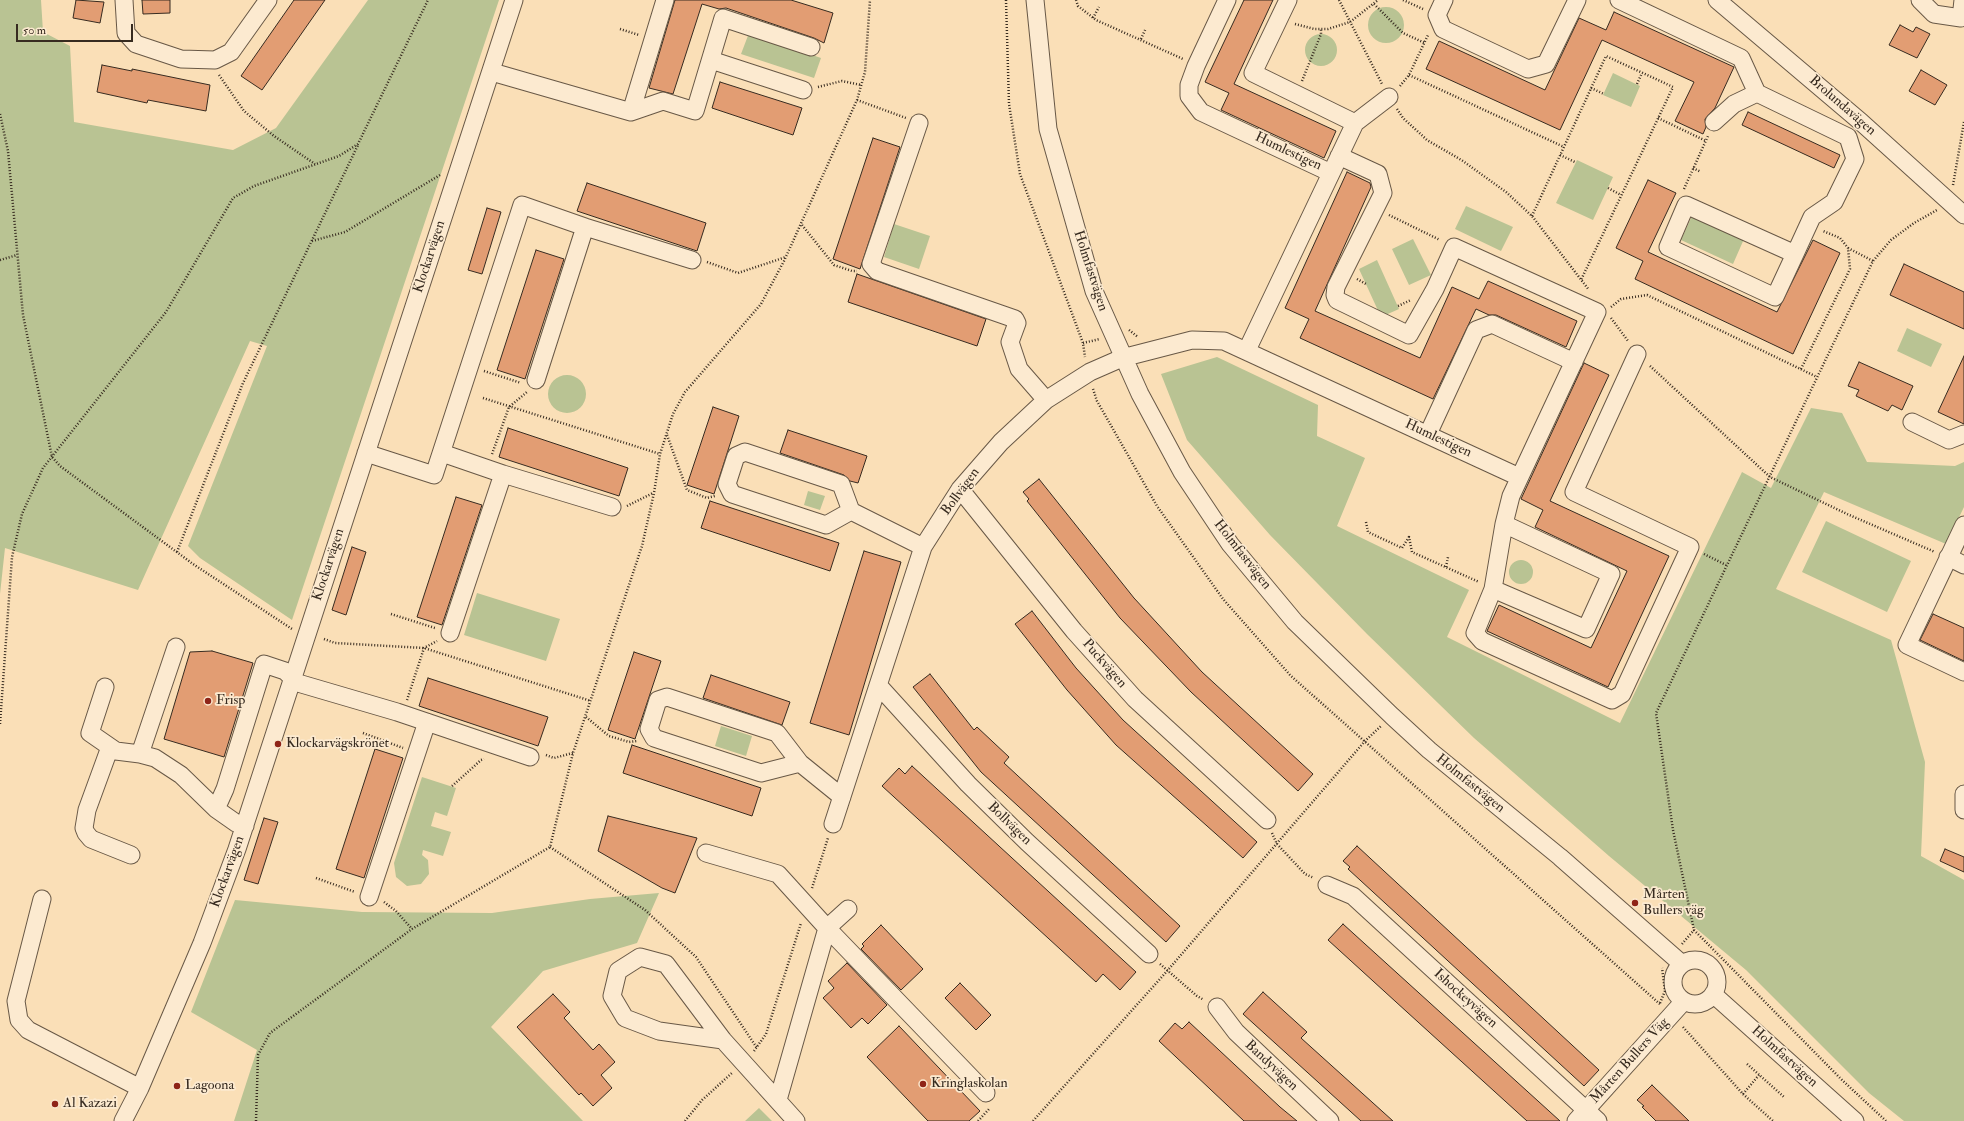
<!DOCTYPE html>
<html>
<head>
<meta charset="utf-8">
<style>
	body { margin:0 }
	#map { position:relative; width:1964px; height:1121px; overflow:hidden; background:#fadfb7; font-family:"IM FELL Double Pica",serif }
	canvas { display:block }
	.scale { position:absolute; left:16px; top:24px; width:117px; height:18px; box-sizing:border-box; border:2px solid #372b20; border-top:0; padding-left:5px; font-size:12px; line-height:14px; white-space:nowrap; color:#372b20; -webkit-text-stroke:3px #fcead0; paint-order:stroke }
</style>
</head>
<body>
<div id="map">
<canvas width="1964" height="1121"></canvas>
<div class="scale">50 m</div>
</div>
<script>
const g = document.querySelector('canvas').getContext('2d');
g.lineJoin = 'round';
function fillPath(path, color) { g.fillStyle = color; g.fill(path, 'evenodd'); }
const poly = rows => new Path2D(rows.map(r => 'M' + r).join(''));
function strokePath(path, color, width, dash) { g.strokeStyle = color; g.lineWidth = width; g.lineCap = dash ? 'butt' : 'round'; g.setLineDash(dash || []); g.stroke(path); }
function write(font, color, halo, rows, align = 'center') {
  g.font = font + ' "IM FELL Double Pica",serif'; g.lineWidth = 3.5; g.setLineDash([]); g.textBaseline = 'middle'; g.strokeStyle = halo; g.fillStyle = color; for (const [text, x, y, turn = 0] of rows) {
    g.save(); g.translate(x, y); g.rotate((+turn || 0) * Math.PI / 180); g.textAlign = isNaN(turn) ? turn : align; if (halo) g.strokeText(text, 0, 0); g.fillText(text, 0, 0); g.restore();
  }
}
const green = poly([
	[0,0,41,0,43,32,70,46,74,122,233,150,276,128,368,0,499,0,292,620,200,558,188,546,267,346,250,341,138,590,5,548,0,594],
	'1368 25a18 18 0 1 1 36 0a18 18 0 1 1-36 0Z',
	[749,33,821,58,814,78,741,54],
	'1305 50a16 16 0 1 1 32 0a16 16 0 1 1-32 0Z',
	[1613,73,1640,86,1631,107,1603,95],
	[1577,160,1613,177,1593,220,1556,203],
	[1466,206,1513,227,1501,251,1455,229],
	[1692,216,1744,239,1733,264,1681,240],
	[894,224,930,236,919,269,884,257],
	[1413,239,1431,275,1409,285,1392,249],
	[1377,260,1399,309,1381,317,1359,269],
	[1907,328,1942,344,1931,367,1897,351],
	[1217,357,1318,405,1317,436,1365,458,1337,526,1469,590,1447,637,1620,723,1742,472,1771,488,1811,408,1842,413,1867,462,1955,466,1964,462,1964,507,1946,544,1824,492,1776,589,1891,640,1925,762,1921,856,1964,880,1964,1121,1904,1121,1869,1093,1746,970,1609,856,1474,738,1367,634,1270,535,1187,440,1161,374],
	'548 394a19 19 0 1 1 38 0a19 19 0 1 1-38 0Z',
	[808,491,825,496,820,510,804,505],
	[1826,521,1911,561,1887,612,1802,572],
	'1509 572a12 12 0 1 1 24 0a12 12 0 1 1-24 0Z',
	[477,593,560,619,546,661,464,635],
	[721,726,752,736,746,756,715,746],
	[422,777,456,788,447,816,435,812,431,826,451,832,443,856,423,850,422,855,428,860,429,874,421,884,407,886,396,877,394,863],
	[659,893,637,943,543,971,491,1027,583,1121,234,1121,257,1050,191,1012,235,900,362,912,492,913,590,899],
	[759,1108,772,1121,745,1121]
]);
const building = poly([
	[76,0,104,2,100,23,73,18,76,0],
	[142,0,170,0,170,13,143,14,142,0],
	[294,0,325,0,262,90,241,76,294,0],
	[675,0,791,0,833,13,824,43,814,38,726,8,719,9,702,4,673,94,649,88,675,0],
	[1244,0,1273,0,1234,84,1336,131,1324,158,1221,110,1229,93,1205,82,1244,0],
	[1614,12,1734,67,1715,108,1705,119,1706,127,1703,134,1675,121,1694,82,1602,40,1560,130,1426,69,1439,41,1545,90,1579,18,1606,30,1614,12],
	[1900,25,1913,32,1916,27,1930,34,1917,58,1889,45,1900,25],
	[102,65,132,71,132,69,210,85,206,111,148,100,147,103,97,92,102,65],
	[1921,70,1947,85,1935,105,1909,91,1921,70],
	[720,82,802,108,793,135,712,108,720,82],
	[1748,112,1840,155,1834,168,1742,125,1748,112],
	[873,138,900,147,860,269,833,259,873,138],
	[1347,172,1370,183,1371,187,1315,311,1420,358,1452,287,1479,299,1488,281,1577,321,1566,347,1496,315,1489,315,1476,309,1433,399,1300,338,1309,319,1285,308,1347,172],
	[1648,180,1676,193,1648,252,1777,312,1813,240,1840,253,1793,354,1635,279,1643,261,1616,248,1648,180],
	[587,183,706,223,697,251,577,211,587,183],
	[487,208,501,212,482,274,468,270,487,208],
	[536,250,564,259,525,379,497,370,536,250],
	[1904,264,1964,292,1964,329,1890,295,1904,264],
	[857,274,986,319,977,346,848,302,857,274],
	[1964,356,1964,424,1938,412,1964,356],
	[1859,362,1913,386,1902,410,1892,405,1888,411,1856,396,1859,390,1848,386,1859,362],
	[1584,363,1609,375,1550,501,1669,556,1608,687,1487,631,1499,605,1591,648,1627,571,1535,527,1543,510,1521,499,1584,363],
	[713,407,739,416,714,494,687,485,713,407],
	[508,428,628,468,619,496,499,457,508,428],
	[788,430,867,456,858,483,850,481,844,475,780,453,788,430],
	[1039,479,1134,598,1202,672,1313,774,1298,791,1191,692,1120,618,1027,501,1029,499,1023,492,1039,479],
	[456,497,482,505,442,625,417,617,456,497],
	[710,501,839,543,830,571,701,528,710,501],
	[352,547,366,552,346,615,332,610,352,547],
	[864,551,901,562,849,735,810,723,864,551],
	[1032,611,1076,668,1123,720,1257,842,1243,858,1116,745,1067,690,1015,624,1032,611],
	[1933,614,1964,628,1964,661,1920,640,1933,614],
	[212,651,253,663,224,757,164,739,190,652,212,651],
	[634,652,661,661,635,739,608,730,634,652],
	[930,674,974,730,977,727,1009,757,1004,763,1180,926,1166,942,981,772,913,687,930,674],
	[711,675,790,702,782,725,703,698,711,675],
	[428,678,548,717,538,746,419,706,428,678],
	[632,745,761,788,752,816,623,773,632,745],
	[375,749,403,758,364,878,336,869,375,749],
	[912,766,1136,972,1120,990,1103,974,1096,982,882,786,899,768,905,774,912,766],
	[608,816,697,838,675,893,662,888,598,851,608,816],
	[264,818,278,822,258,884,244,880,264,818],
	[1357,846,1599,1070,1584,1086,1348,869,1350,867,1343,861,1357,846],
	[1945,849,1964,857,1964,872,1940,861,1945,849],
	[1343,924,1560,1121,1527,1121,1407,1012,1328,940,1343,924],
	[881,925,923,969,901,990,861,949,864,946,862,944,881,925],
	[847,963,887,1005,868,1024,862,1018,851,1028,823,998,834,988,828,981,847,963],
	[960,983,991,1015,976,1030,945,998,960,983],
	[1263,992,1307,1032,1301,1038,1393,1121,1361,1121,1243,1014,1263,992],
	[553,994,570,1012,564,1018,593,1050,599,1044,615,1062,601,1075,612,1088,593,1106,581,1093,579,1095,517,1027,553,994],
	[1189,1022,1280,1107,1297,1121,1244,1121,1159,1041,1175,1023,1182,1029,1189,1022],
	[899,1026,980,1111,969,1121,928,1121,867,1057,899,1026],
	[1652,1085,1689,1121,1656,1121,1642,1107,1644,1106,1637,1100,1652,1085]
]);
const path = poly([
	[1006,0,1009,104,1020,174,1083,343,1085,357],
	[1076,0,1078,6,1096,20,1183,59],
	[1339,0,1382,84],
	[1403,0,1423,9],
	[1374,4,1403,33,1425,43],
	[1093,18,1099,7],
	[1295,24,1314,29,1328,29,1350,22,1378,0],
	[620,29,639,35],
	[1141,39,1146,28],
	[219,75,244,111,274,136,315,164],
	[1409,75,1564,147],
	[1302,81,1321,34,1321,29],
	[1637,84,1642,73],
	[1400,86,1409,75,1428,35],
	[818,87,842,81,861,85],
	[1591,88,1604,94],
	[857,100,906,118],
	[1397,109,1403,118,1427,140,1463,161,1506,192,1532,216,1589,290],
	[0,114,8,151,23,315,52,457,60,466,193,564,292,629],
	[1658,118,1706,141],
	[1560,155,1575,162],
	[1693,168,1701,172],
	[1953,185,1964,122],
	[1608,188,1621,195],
	[1684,189,1708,136],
	[1389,215,1440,240],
	[1532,216,1606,56,1673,87,1581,280],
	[802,225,834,265,852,271,857,271],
	[312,241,345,232,440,175],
	[1848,248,1873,261],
	[0,260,17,255],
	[707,262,738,273,786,257],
	[1357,279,1366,284],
	[1398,306,1411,300],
	[1611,307,1621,299,1647,295,1817,377],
	[1611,318,1628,341],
	[1129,330,1138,337],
	[1083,343,1100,339],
	[1650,366,1770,477,1847,514,1935,552],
	[1801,369,1850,269,1848,248,1840,238,1823,231],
	[484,371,521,383],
	[1093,389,1097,401,1157,506,1223,599,1290,675,1661,1005],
	[483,398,660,454],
	[667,435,687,490,707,498,715,496],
	[492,454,509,407,527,392],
	[627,506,653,493],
	[1366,522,1368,532,1402,548,1409,537,1412,552,1479,582],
	[177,552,243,383,358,145],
	[1704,554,1726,565],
	[1446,567,1448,557],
	[391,614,435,628],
	[324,639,335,643,424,648,591,701],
	[407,700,424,648,437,641],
	[586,717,609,736,629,742,637,741],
	[0,724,12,557,22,514,43,468,166,312,233,198,254,186,339,156,358,144,428,0],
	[363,733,403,748],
	[546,755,554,758,573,753],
	[452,786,481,760,484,759],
	[1272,833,1277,844,1305,874,1314,878],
	[550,847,645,910,696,957,757,1048],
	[316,878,355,892],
	[812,888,828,838],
	[384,902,396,911,412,929],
	[1682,944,1694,930],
	[1160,964,1197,996,1204,1000],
	[1660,1003,1665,991,1662,968],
	[1683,1027,1743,1094,1773,1121],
	[754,1051,766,1034,801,923],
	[1747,1064,1784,1097],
	[1743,1094,1759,1075],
	[256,1121,258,1055,270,1033,412,929,550,847,573,753,642,546,654,493,660,454,673,414,685,392,761,304,784,261,857,100,865,72,870,0],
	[685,1121,702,1100,732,1073],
	[978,1121,990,1108],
	[1033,1121,1168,970,1365,741,1381,726],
	[1886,1121,1841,1079,1694,930,1673,830,1656,713,1873,261,1891,240,1914,223,1937,210]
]);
const minor = poly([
	[124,0,126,33,136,44,181,59,215,60,231,52,268,0],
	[1035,0,1048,129,1094,291,1140,394,1182,472,1230,544,1295,622,1392,716,1429,750,1560,857,1682,964],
	[1227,0,1196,66,1189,85,1189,96,1201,112,1331,173],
	[1288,0,1253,73,1355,123],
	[1444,0,1437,15,1443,29,1528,69,1546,64,1577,0],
	[1619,0,1741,58,1757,93,1848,137,1855,159,1834,202,1812,217,1795,254,1775,297,1668,247,1686,205,1795,254],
	[1717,0,1861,122,1964,215],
	[1920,0,1934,14,1961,18,1963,0],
	[711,60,803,90],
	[492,72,631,112,663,101,695,111,723,18,811,47],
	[631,112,665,0],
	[1714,122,1734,104,1757,93],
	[919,123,871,264,877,271,1015,319,1017,323,1010,342,1019,369,1046,400],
	[1339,156,1378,174,1383,193,1336,287,1335,295,1337,300,1409,335,1435,289,1454,247,1597,312,1511,496,1504,524,1493,589,1586,629,1611,574,1504,524],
	[1247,350,1355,123,1389,97],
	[536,380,585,227,692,260],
	[1912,422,1949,440,1964,434],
	[1428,434,1476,330,1492,324,1574,362],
	[366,453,434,475,522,205,585,227],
	[442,453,503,474,612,507],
	[960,489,1074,631,1135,699,1267,820],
	[851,511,841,484,745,452,736,456,727,484,732,494,826,525,851,511,923,547],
	[1964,525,1907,645,1964,672],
	[1948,557,1964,565],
	[1493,589,1475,633,1482,641,1612,700,1622,694,1690,547,1574,492,1637,354],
	[450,633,503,474],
	[878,685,968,784,1027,842,1149,954],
	[105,687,90,733,116,751,140,754,155,758,181,775,216,809,236,823,245,826],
	[110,747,87,810,84,828,86,833,91,839,131,855],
	[140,754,176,647],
	[800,763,777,733,667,697,658,700,649,729,654,738,761,773,800,763,842,797],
	[1964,794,1964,810],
	[216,809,225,789,264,664,285,671,298,683,397,712,530,757],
	[833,824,923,547,960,489,1001,442,1046,400,1090,372,1122,358,1192,340,1224,341,1519,477],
	[706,853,778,874,827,928,986,1093],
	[1327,885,1353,896,1598,1121],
	[369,897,427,722],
	[42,899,16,1001,19,1020,28,1030,140,1088],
	'1673 982a22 22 0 1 1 44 0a22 22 0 1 1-44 0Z',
	[1713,994,1855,1121],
	[1217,1007,1236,1032,1330,1121],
	[723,1040,659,1031,625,1018,612,996,618,971,640,957,666,964,723,1040,796,1121],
	[778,1100,827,928,848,909],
	[123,1121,140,1088,202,943,237,849,514,0],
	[1576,1121,1684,1001]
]);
const markers = [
	[208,701,4,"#8f2418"],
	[278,744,4,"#8f2418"],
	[1635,903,4,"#8f2418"],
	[923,1084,4,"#8f2418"],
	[177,1086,4,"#8f2418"],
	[55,1104,4,"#8f2418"]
];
const streetNames = [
	["Brolundavägen",1842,106,41],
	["Humlestigen",1288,152,25],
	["Klockarvägen",430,257,-72],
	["Holmfastvägen",1090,271,72],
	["Humlestigen",1438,439,25],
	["Bollvägen",961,492,-54],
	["Holmfastvägen",1242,555,52],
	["Klockarvägen",329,565,-72],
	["Puckvägen",1104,664,49],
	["Holmfastvägen",1470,784,39],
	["Bollvägen",1009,824,44],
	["Klockarvägen",228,872,-70],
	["Ishockeyvägen",1465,999,42],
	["Holmfastvägen",1784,1057,42],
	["Mårten Bullers Väg",1630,1061,-48],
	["Bandyvägen",1271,1066,43]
];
const poiNames = [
	["Frisp",216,701],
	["Klockarvägskrönet",286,744],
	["Mårten",1643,895],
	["Bullers väg",1643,911],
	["Kringlaskolan",931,1084],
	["Lagoona",185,1086],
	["Al Kazazi",63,1104]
];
fillPath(green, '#b9c393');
fillPath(building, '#e29d73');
strokePath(building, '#372b20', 1);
strokePath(minor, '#685846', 19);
strokePath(path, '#372b20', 2.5, [1, 2]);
strokePath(minor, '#fcead0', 17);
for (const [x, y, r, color] of markers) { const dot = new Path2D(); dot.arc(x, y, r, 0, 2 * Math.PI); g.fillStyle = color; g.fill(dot); strokePath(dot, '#fcead0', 1.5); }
write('14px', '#372b20', '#fcead0', streetNames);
write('14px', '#372b20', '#fcead0', poiNames, 'left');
</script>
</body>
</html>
